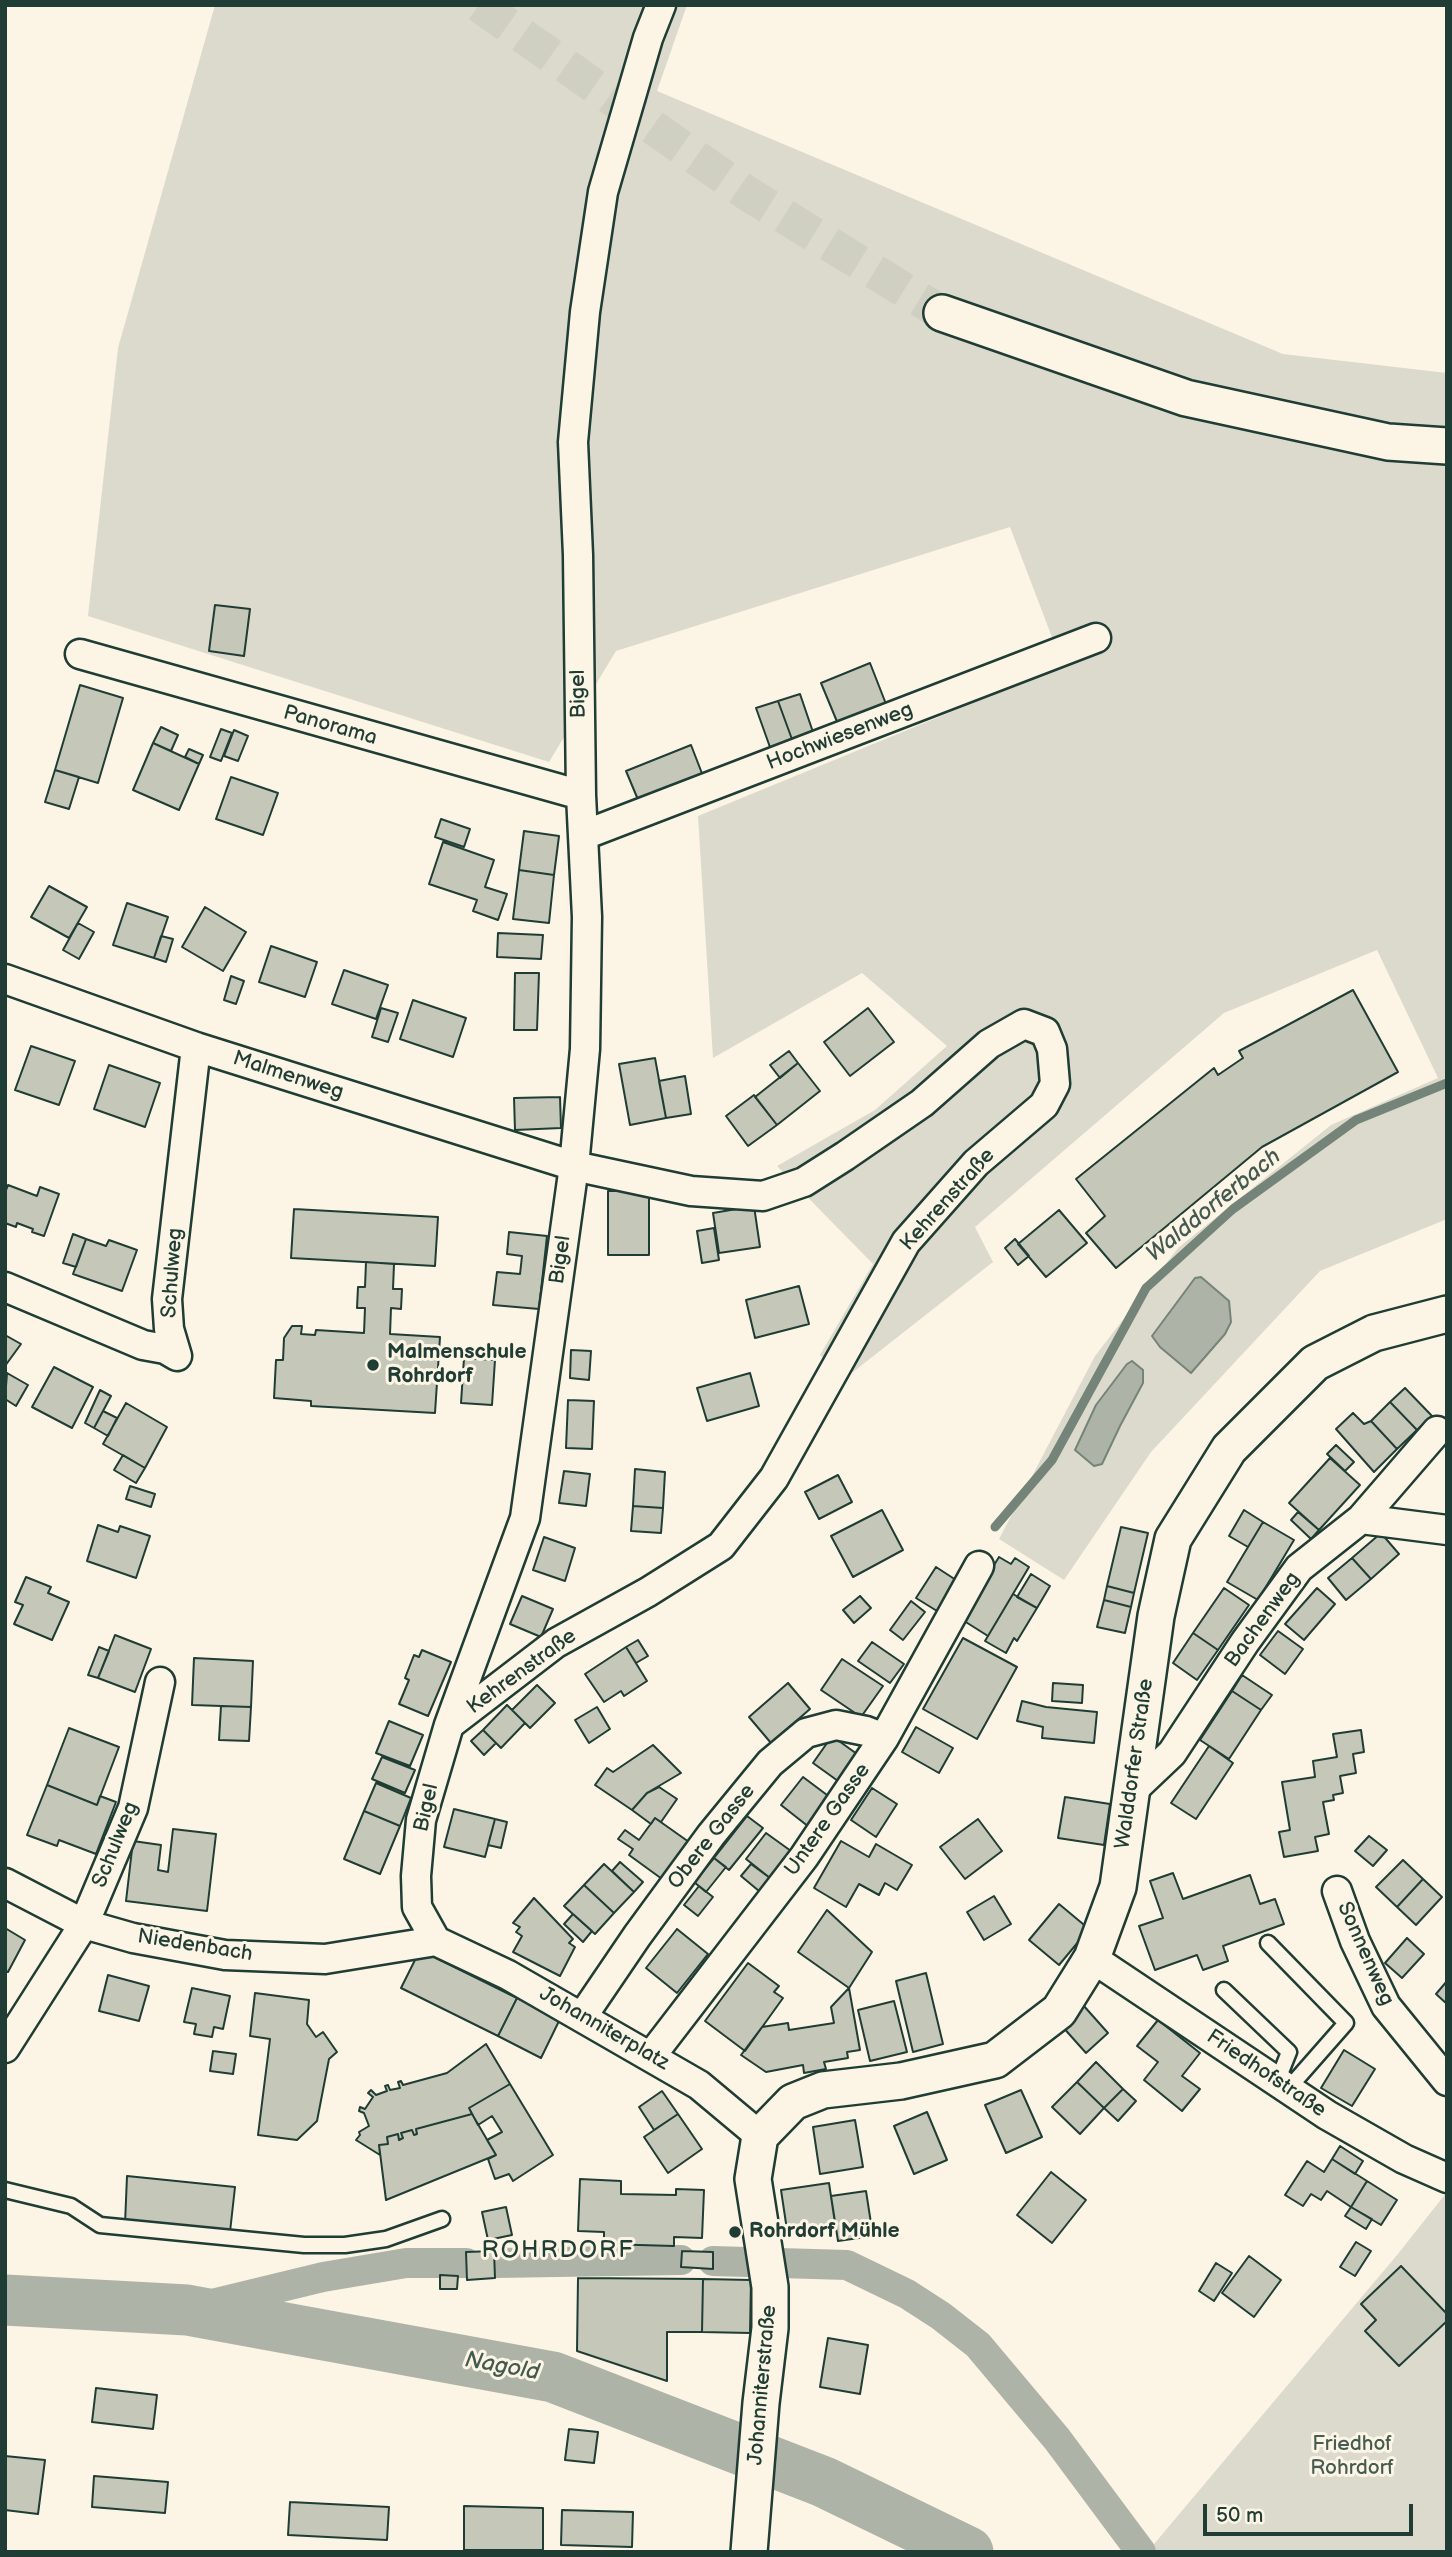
<!DOCTYPE html>
<html>
<head>
<meta charset="utf-8">
<style>
	body { margin:0 }
	#map { position:relative; width:1452px; height:2557px; overflow:hidden; background:#fcf5e5; font-family:"Balsamiq Sans",sans-serif }
	canvas { display:block }
	.frame { position:absolute; inset:0; border:7px solid #1f3d34; pointer-events:none }
	.scale { position:absolute; left:1203px; top:2504px; width:210px; height:32px; box-sizing:border-box; border:4px solid #1f3d34; border-top:0; padding-left:9px; font-size:21px; line-height:24px; white-space:nowrap; color:#1f3d34; -webkit-text-stroke:5px #fcf5e5; paint-order:stroke }
</style>
</head>
<body>
<div id="map">
<canvas width="1452" height="2557"></canvas>
<div class="frame"></div>
<div class="scale">50 m</div>
</div>
<script>
const g = document.querySelector('canvas').getContext('2d');
g.lineJoin = 'round';
function fillPath(path, color) { g.fillStyle = color; g.fill(path, 'evenodd'); }
const poly = rows => new Path2D(rows.map(r => 'M' + r).join(''));
function strokePath(path, color, width, dash) { g.strokeStyle = color; g.lineWidth = width; g.lineCap = dash ? 'butt' : 'round'; g.setLineDash(dash || []); g.stroke(path); }
function write(font, color, halo, rows, align = 'center') {
  g.font = font + ' "Balsamiq Sans",sans-serif'; g.lineWidth = 6; g.setLineDash([]); g.textBaseline = 'middle'; g.strokeStyle = halo; g.fillStyle = color; for (const [text, x, y, turn = 0] of rows) {
    g.save(); g.translate(x, y); g.rotate((+turn || 0) * Math.PI / 180); g.textAlign = isNaN(turn) ? turn : align; if (halo) g.strokeText(text, 0, 0); g.fillText(text, 0, 0); g.restore();
  }
}
const green = poly([
	[215,5,687,5,657,91,1283,354,1447,373,1447,1219,1320,1271,1151,1452,1064,1580,999,1539,1095,1356,1178,1248,1331,1125,1438,1078,1377,950,1224,1013,975,1227,993,1262,848,1376,820,1355,873,1264,777,1166,875,1110,947,1046,862,973,713,1058,698,816,1063,666,1010,527,616,651,549,762,88,616,118,348],
	[1447,2192,1447,2552,1150,2552,1149,2550,1397,2255]
]);
const water = poly([
	[1201,1277,1229,1301,1231,1322,1225,1334,1191,1373,1160,1347,1152,1336,1195,1278,1201,1277],
	[1132,1361,1143,1370,1143,1383,1120,1426,1102,1464,1094,1466,1075,1450,1096,1405,1127,1364,1132,1361]
]);
const stream = poly([
	[995,1527,1052,1460,1146,1288,1233,1209,1356,1120,1447,1083]
]);
const canal = poly([
	[713,2261,847,2265,907,2294,941,2316,978,2345,1057,2439,1141,2552],
	[495,2263,681,2260],
	[187,2310,323,2277,406,2263,466,2263]
]);
const river = poly([
	[5,2300,187,2310,553,2377,824,2482,968,2552]
]);
const building = poly([
	[215,605,250,609,244,656,209,651,215,605],
	[870,663,886,704,838,724,821,683,870,663],
	[80,685,123,698,98,783,55,770,80,685],
	[800,694,814,735,793,742,778,701,800,694],
	[778,701,793,742,771,750,756,708,778,701],
	[161,727,178,735,171,751,153,743,161,727],
	[221,729,232,733,221,761,210,757,221,729],
	[234,730,248,736,238,761,224,756,234,730],
	[153,743,199,764,179,810,133,790,153,743],
	[691,745,703,776,639,802,626,771,691,745],
	[189,749,203,755,199,764,185,757,189,749],
	[55,770,79,777,69,809,45,802,55,770],
	[231,777,278,793,263,835,216,819,231,777],
	[441,819,470,829,464,847,435,837,441,819],
	[524,831,559,836,554,875,519,870,524,831],
	[443,842,494,860,485,887,507,894,498,920,473,911,477,900,429,884,443,842],
	[519,870,554,875,549,923,513,919,519,870],
	[49,886,87,907,69,938,31,917,49,886],
	[127,903,168,917,154,958,113,945,127,903],
	[205,907,246,932,223,971,182,947,205,907],
	[78,923,94,932,79,959,63,950,78,923],
	[498,933,543,935,541,959,497,957,498,933],
	[161,936,173,939,166,962,154,958,161,936],
	[271,946,317,962,305,997,259,982,271,946],
	[344,970,388,985,376,1019,332,1004,344,970],
	[515,973,539,973,537,1030,514,1030,515,973],
	[231,976,244,981,236,1004,224,1000,231,976],
	[1353,990,1398,1072,1262,1147,1116,1268,1086,1233,1105,1216,1076,1179,1214,1068,1218,1075,1243,1058,1239,1051,1353,990],
	[413,1000,466,1018,453,1057,400,1039,413,1000],
	[381,1008,398,1013,388,1042,372,1037,381,1008],
	[868,1008,894,1042,850,1076,824,1042,868,1008],
	[31,1046,75,1061,59,1105,15,1090,31,1046],
	[789,1051,798,1063,780,1078,770,1065,789,1051],
	[655,1058,666,1118,630,1125,619,1064,655,1058],
	[798,1063,820,1091,777,1125,755,1097,798,1063],
	[109,1065,160,1083,145,1127,94,1109,109,1065],
	[685,1076,691,1114,666,1118,659,1081,685,1076],
	[754,1095,777,1125,748,1146,726,1116,754,1095],
	[560,1097,561,1128,515,1130,514,1098,560,1097],
	[8,1185,37,1196,40,1187,59,1194,44,1236,32,1232,33,1229,17,1223,16,1227,5,1223,5,1193,8,1185],
	[608,1191,649,1191,649,1255,608,1255,608,1191],
	[754,1206,760,1247,719,1253,713,1213,754,1206],
	[294,1209,438,1217,435,1266,291,1258,294,1209],
	[1059,1210,1087,1243,1046,1277,1018,1244,1059,1210],
	[714,1228,719,1260,702,1263,697,1231,714,1228],
	[509,1232,547,1236,539,1309,493,1305,497,1272,520,1274,522,1256,507,1254,509,1232],
	[73,1234,86,1239,76,1267,63,1263,73,1234],
	[86,1239,106,1246,109,1240,137,1250,122,1291,73,1274,86,1239],
	[1015,1239,1029,1256,1018,1265,1005,1248,1015,1239],
	[366,1262,394,1264,393,1289,402,1289,401,1309,391,1308,390,1334,440,1337,435,1413,311,1406,311,1401,274,1398,276,1360,283,1360,284,1338,292,1326,302,1326,301,1334,315,1335,316,1330,364,1333,365,1308,357,1308,358,1287,365,1287,366,1262],
	[799,1286,809,1324,755,1338,746,1300,799,1286],
	[5,1335,21,1344,5,1366,5,1335],
	[571,1350,591,1351,589,1380,570,1378,571,1350],
	[464,1358,495,1360,492,1405,461,1403,464,1358],
	[54,1367,93,1387,72,1428,32,1407,54,1367],
	[7,1373,28,1385,16,1406,5,1399,7,1373],
	[750,1373,759,1406,707,1421,697,1388,750,1373],
	[1405,1388,1432,1416,1417,1430,1390,1402,1405,1388],
	[100,1390,111,1396,94,1428,85,1423,100,1390],
	[568,1400,594,1401,592,1449,566,1448,568,1400],
	[1390,1402,1417,1430,1397,1449,1371,1421,1390,1402],
	[126,1403,167,1427,145,1468,103,1444,126,1403],
	[103,1411,117,1418,108,1436,94,1428,103,1411],
	[1353,1413,1364,1424,1371,1421,1397,1449,1374,1472,1336,1429,1353,1413],
	[1336,1445,1354,1462,1345,1471,1327,1454,1336,1445],
	[123,1455,145,1468,136,1483,114,1470,123,1455],
	[1330,1458,1360,1485,1319,1530,1289,1503,1330,1458],
	[635,1469,665,1472,663,1508,633,1506,635,1469],
	[564,1471,590,1474,586,1506,559,1503,564,1471],
	[838,1475,852,1502,819,1519,805,1492,838,1475],
	[130,1486,155,1494,151,1507,126,1499,130,1486],
	[633,1506,663,1508,661,1533,631,1531,633,1506],
	[882,1510,903,1550,853,1577,831,1536,882,1510],
	[1244,1510,1263,1522,1248,1547,1229,1536,1244,1510],
	[1298,1512,1319,1530,1311,1539,1291,1520,1298,1512],
	[1263,1522,1294,1540,1258,1600,1227,1582,1263,1522],
	[98,1525,118,1532,120,1526,150,1536,136,1578,87,1561,98,1525],
	[1121,1527,1148,1533,1134,1593,1107,1586,1121,1527],
	[1381,1533,1399,1554,1371,1579,1352,1558,1381,1533],
	[544,1537,575,1548,565,1581,533,1570,544,1537],
	[999,1557,1011,1564,1015,1558,1029,1567,988,1636,961,1619,999,1557],
	[1352,1558,1371,1579,1346,1600,1328,1578,1352,1558],
	[936,1567,956,1580,937,1611,916,1598,936,1567],
	[1031,1574,1050,1586,1037,1608,1017,1597,1031,1574],
	[26,1577,51,1587,48,1593,69,1602,52,1640,14,1624,23,1605,15,1602,26,1577],
	[1107,1586,1134,1593,1131,1607,1104,1600,1107,1586],
	[1224,1588,1249,1605,1218,1650,1193,1633,1224,1588],
	[1317,1588,1335,1604,1304,1640,1285,1624,1317,1588],
	[1013,1594,1037,1608,1017,1641,1014,1638,1006,1653,985,1641,1013,1594],
	[522,1596,553,1609,541,1637,510,1624,522,1596],
	[860,1596,871,1608,854,1623,843,1610,860,1596],
	[1104,1600,1131,1607,1125,1633,1097,1627,1104,1600],
	[911,1601,925,1612,903,1640,890,1630,911,1601],
	[1278,1631,1303,1649,1285,1674,1260,1655,1278,1631],
	[1193,1633,1218,1650,1197,1680,1173,1663,1193,1633],
	[115,1635,151,1649,135,1692,98,1678,115,1635],
	[963,1638,1017,1667,977,1739,923,1709,963,1638],
	[638,1640,648,1656,636,1663,626,1647,638,1640],
	[872,1642,904,1664,890,1683,858,1661,872,1642],
	[99,1647,109,1651,98,1678,88,1675,99,1647],
	[626,1647,647,1681,624,1696,621,1691,604,1702,585,1674,626,1647],
	[422,1650,451,1662,428,1716,399,1704,409,1680,405,1678,414,1655,419,1657,422,1650],
	[194,1658,253,1661,251,1707,192,1705,194,1658],
	[842,1659,883,1686,861,1717,821,1690,842,1659],
	[1242,1675,1272,1695,1261,1710,1232,1691,1242,1675],
	[788,1683,810,1709,771,1743,749,1717,788,1683],
	[1053,1683,1083,1685,1082,1703,1052,1701,1053,1683],
	[537,1685,555,1703,530,1728,512,1710,537,1685],
	[1232,1691,1261,1710,1229,1759,1200,1740,1232,1691],
	[1022,1701,1046,1707,1097,1712,1094,1743,1042,1738,1043,1727,1017,1721,1022,1701],
	[507,1705,525,1723,501,1748,483,1730,507,1705],
	[221,1706,251,1707,249,1741,219,1740,221,1706],
	[597,1707,610,1729,589,1743,575,1720,597,1707],
	[389,1721,423,1735,410,1766,376,1753,389,1721],
	[916,1727,953,1748,939,1773,902,1752,916,1727],
	[69,1728,119,1747,97,1805,47,1785,69,1728],
	[483,1730,496,1743,484,1755,471,1741,483,1730],
	[1361,1730,1364,1752,1353,1754,1356,1773,1340,1776,1343,1793,1333,1795,1334,1800,1323,1802,1329,1834,1315,1837,1318,1851,1284,1857,1279,1832,1290,1830,1282,1782,1315,1777,1313,1761,1337,1757,1333,1734,1361,1730],
	[832,1736,857,1754,838,1781,813,1763,832,1736],
	[653,1745,681,1773,647,1793,632,1810,595,1785,607,1768,613,1772,653,1745],
	[1209,1746,1233,1763,1196,1819,1171,1803,1209,1746],
	[382,1757,415,1770,405,1793,372,1779,382,1757],
	[803,1777,831,1798,809,1827,781,1805,803,1777],
	[376,1783,411,1798,400,1826,364,1811,376,1783],
	[47,1785,97,1805,100,1796,116,1802,96,1854,59,1840,57,1846,27,1835,47,1785],
	[659,1787,677,1799,661,1822,655,1818,651,1824,632,1810,647,1793,659,1787],
	[872,1788,897,1804,876,1837,851,1820,872,1788],
	[1065,1797,1110,1804,1104,1845,1058,1838,1065,1797],
	[454,1809,495,1819,485,1857,444,1847,454,1809],
	[364,1811,400,1826,380,1874,344,1859,364,1811],
	[747,1816,763,1828,729,1870,714,1858,747,1816],
	[655,1818,689,1842,662,1879,629,1855,633,1849,618,1839,625,1830,639,1840,655,1818],
	[495,1819,507,1822,501,1848,488,1845,495,1819],
	[978,1819,1002,1851,965,1879,940,1847,978,1819],
	[173,1829,216,1834,207,1911,126,1901,133,1841,161,1845,158,1870,168,1872,173,1829],
	[766,1833,791,1851,770,1878,746,1859,766,1833],
	[1369,1836,1387,1850,1373,1866,1355,1851,1369,1836],
	[841,1841,869,1857,876,1844,912,1865,897,1890,885,1883,879,1895,859,1884,846,1907,814,1888,841,1841],
	[714,1858,726,1867,706,1892,694,1882,714,1858],
	[1403,1860,1423,1879,1397,1907,1376,1887,1403,1860],
	[620,1862,643,1882,634,1892,612,1871,620,1862],
	[604,1864,634,1892,614,1913,584,1885,604,1864],
	[751,1864,770,1878,759,1891,741,1876,751,1864],
	[1173,1873,1183,1899,1250,1875,1260,1904,1275,1899,1284,1924,1223,1946,1228,1961,1203,1970,1197,1955,1155,1970,1139,1926,1163,1918,1150,1881,1173,1873],
	[1423,1879,1442,1897,1416,1925,1397,1907,1423,1879],
	[584,1885,614,1913,595,1934,564,1906,584,1885],
	[699,1886,713,1897,698,1916,684,1905,699,1886],
	[994,1896,1011,1924,984,1940,967,1912,994,1896],
	[534,1898,573,1939,569,1943,575,1947,560,1976,513,1952,522,1936,516,1932,520,1927,513,1923,534,1898],
	[1059,1904,1089,1929,1059,1965,1029,1940,1059,1904],
	[827,1910,872,1952,849,1988,798,1952,827,1910],
	[573,1914,592,1931,583,1942,564,1924,573,1914],
	[5,1928,25,1940,8,1972,5,1971,5,1928],
	[677,1929,708,1954,677,1993,646,1968,677,1929],
	[1407,1938,1424,1954,1402,1978,1385,1963,1407,1938],
	[420,1950,517,1998,498,2036,401,1988,420,1950],
	[748,1963,779,1986,774,1992,783,1998,745,2051,705,2021,748,1963],
	[926,1973,943,2044,913,2052,896,1981,926,1973],
	[108,1975,149,1986,139,2021,99,2011,108,1975],
	[1447,1981,1447,2004,1436,1994,1447,1981],
	[192,1988,230,1996,223,2029,214,2027,212,2037,194,2034,196,2024,184,2022,192,1988],
	[849,1988,860,2050,847,2052,848,2058,824,2062,826,2069,804,2073,803,2065,766,2072,741,2055,762,2027,788,2023,789,2030,834,2023,831,2007,849,1988],
	[255,1993,309,2000,307,2024,316,2037,323,2032,337,2052,329,2059,317,2121,297,2140,258,2135,270,2039,250,2036,255,1993],
	[517,1998,560,2019,541,2058,498,2036,517,1998],
	[894,2001,907,2052,870,2061,858,2010,894,2001],
	[1083,2005,1108,2033,1086,2053,1061,2025,1083,2005],
	[1158,2020,1200,2053,1182,2076,1200,2089,1182,2111,1144,2080,1158,2062,1137,2046,1158,2020],
	[486,2044,510,2084,469,2108,472,2114,416,2129,417,2134,414,2135,412,2130,401,2133,403,2138,399,2140,398,2134,387,2137,388,2144,379,2145,380,2155,356,2140,360,2135,359,2132,369,2126,364,2113,359,2111,360,2107,365,2109,373,2097,368,2093,371,2090,376,2095,387,2091,385,2086,388,2085,390,2090,400,2088,398,2082,401,2081,403,2085,447,2073,486,2044],
	[1344,2050,1375,2069,1352,2106,1321,2088,1344,2050],
	[213,2051,236,2054,233,2074,210,2071,213,2051],
	[1096,2062,1123,2089,1104,2108,1077,2082,1096,2062],
	[1077,2082,1104,2108,1080,2134,1052,2107,1077,2082],
	[510,2084,553,2155,513,2181,509,2174,495,2179,488,2159,496,2155,487,2140,502,2132,492,2116,478,2125,469,2108,510,2084],
	[1123,2089,1136,2101,1118,2121,1104,2108,1123,2089],
	[1021,2090,1042,2137,1006,2153,985,2105,1021,2090],
	[662,2091,678,2114,654,2130,639,2107,662,2091],
	[927,2112,947,2160,914,2174,894,2126,927,2112],
	[472,2114,496,2155,386,2200,379,2145,388,2144,387,2137,398,2134,399,2140,403,2138,401,2133,412,2130,414,2135,417,2134,416,2129,472,2114],
	[678,2114,702,2149,668,2173,644,2137,678,2114],
	[855,2120,863,2167,820,2174,813,2127,855,2120],
	[1340,2146,1363,2161,1355,2174,1332,2159,1340,2146],
	[1332,2159,1367,2181,1351,2207,1327,2191,1321,2200,1311,2194,1303,2206,1285,2195,1307,2161,1324,2172,1332,2159],
	[1051,2172,1086,2200,1052,2243,1017,2215,1051,2172],
	[127,2176,235,2187,230,2232,125,2224,127,2176],
	[580,2179,621,2181,621,2194,676,2195,676,2189,704,2190,702,2238,674,2237,674,2246,604,2244,604,2232,578,2231,580,2179],
	[1367,2181,1397,2200,1381,2225,1351,2207,1367,2181],
	[829,2183,835,2223,787,2230,781,2190,829,2183],
	[866,2191,873,2236,838,2241,831,2196,866,2191],
	[506,2207,512,2235,488,2240,482,2212,506,2207],
	[1351,2207,1372,2219,1366,2229,1345,2216,1351,2207],
	[1356,2242,1371,2251,1355,2276,1340,2267,1356,2242],
	[494,2251,495,2278,467,2280,466,2252,494,2251],
	[682,2251,713,2252,713,2269,681,2267,682,2251],
	[1249,2256,1281,2280,1254,2317,1222,2293,1249,2256],
	[1216,2263,1232,2273,1214,2301,1199,2291,1216,2263],
	[1401,2266,1447,2314,1447,2321,1399,2366,1365,2331,1376,2320,1361,2304,1401,2266],
	[440,2275,458,2276,457,2289,440,2289,440,2275],
	[578,2278,703,2279,702,2332,667,2332,667,2381,577,2351,578,2278],
	[703,2279,751,2280,750,2333,702,2332,703,2279],
	[828,2338,868,2345,860,2394,820,2387,828,2338],
	[96,2388,157,2395,153,2429,92,2422,96,2388],
	[569,2429,598,2432,594,2463,565,2460,569,2429],
	[5,2456,45,2460,38,2514,5,2510,5,2456],
	[94,2476,168,2482,165,2513,92,2507,94,2476],
	[290,2502,389,2507,387,2540,288,2535,290,2502],
	[464,2506,543,2508,543,2550,464,2550,464,2506],
	[562,2510,633,2512,632,2547,561,2545,562,2510]
]);
const tertiaryTunnel = poly([
	[479,5,748,194,942,313]
]);
const service = poly([
	[1268,1943,1346,2023,1288,2089],
	[1224,1990,1289,2052,1277,2082],
	[5,2190,71,2206,100,2225,304,2245,345,2245,386,2239,442,2219]
]);
const minor = poly([
	[80,654,581,795],
	[584,835,1096,638],
	[5,979,196,1047,574,1166,691,1191,763,1196,804,1182,845,1156,922,1103,989,1044,1024,1024,1045,1032,1052,1049,1055,1084,1044,1105,976,1163,906,1242,774,1478,721,1546,648,1592,556,1643,449,1725],
	[5,1287,143,1345,165,1349,177,1356,169,1329,167,1299,196,1047],
	[1361,1519,1447,1530],
	[1133,1790,1172,1753,1245,1642,1299,1568,1361,1519,1437,1431],
	[5,1883,84,1924,133,1938,225,1955,325,1959,436,1941],
	[1337,1891,1355,1941,1386,2006,1447,2081],
	[436,1941,417,1907,416,1876,421,1820,449,1725,525,1518,574,1166,585,1049,587,917,581,795,578,555,573,442,585,312,603,192,648,38,661,5],
	[436,1941,508,1975,699,2085,760,2136],
	[1092,1958,1327,2115,1404,2159,1447,2178],
	[582,2017,637,1936,711,1835,770,1763,806,1733,836,1725,866,1731,884,1738],
	[5,2048,84,1924,133,1808,160,1682],
	[651,2056,804,1857,884,1738,979,1566]
]);
const tertiary = poly([
	[942,313,1186,398,1388,442,1447,446],
	[749,2552,761,2403,770,2328,770,2287,753,2179,760,2136,793,2102,823,2090,901,2081,995,2060,1059,2011,1092,1958,1118,1887,1156,1616,1173,1539,1229,1449,1315,1363,1374,1333,1447,1314]
]);
const markers = [
	[373,1365,7,"#1f3d34"],
	[735,2232,7,"#1f3d34"]
];
const streetNames = [
	["Bigel",579,694,-91],
	["Panorama",330,726,16],
	["Hochwiesenweg",840,737,-21],
	["Malmenweg",288,1076,18],
	["Kehrenstraße",948,1200,-48],
	["Bigel",561,1260,-82],
	["Schulweg",173,1273,-86],
	["Bachenweg",1263,1620,-54],
	["Kehrenstraße",522,1672,-36],
	["Walddorfer Straße",1135,1764,-82],
	["Bigel",427,1808,-77],
	["Untere Gasse",828,1820,-55],
	["Obere Gasse",712,1837,-52],
	["Schulweg",116,1845,-68],
	["Niedenbach",195,1946,9],
	["Sonnenweg",1365,1954,66],
	["Johanniterplatz",604,2029,30],
	["Friedhofstraße",1266,2074,34],
	["Johanniterstraße",763,2385,-85]
];
const poiNames = [
	["Malmenschule",387,1353],
	["Rohrdorf",387,1377],
	["Rohrdorf Mühle",749,2232]
];
const parkNames = [
	["Friedhof",1352,2445],
	["Rohrdorf",1352,2469]
];
const waterNames = [
	["Walddorferbach",1214,1206,-39],
	["Nagold",502,2367,10]
];
const quarterNames = [
	["ROHRDORF",558,2251]
];
fillPath(green, '#dcdacc');
fillPath(water, '#aeb3a7');
strokePath(water, '#758479', 2);
strokePath(stream, '#758479', 9);
strokePath(canal, '#aeb3a7', 30);
strokePath(river, '#aeb3a7', 51);
fillPath(building, '#c5c7b9');
strokePath(building, '#1f3d34', 2);
strokePath(tertiaryTunnel, '#d0d0c2', 35, [35, 18]);
strokePath(service, '#1f3d34', 19);
strokePath(minor, '#1f3d34', 33);
strokePath(tertiary, '#1f3d34', 40);
strokePath(service, '#fcf5e5', 14);
strokePath(minor, '#fcf5e5', 28);
strokePath(tertiary, '#fcf5e5', 35);
for (const [x, y, r, color] of markers) { const dot = new Path2D(); dot.arc(x, y, r, 0, 2 * Math.PI); g.fillStyle = color; g.fill(dot); strokePath(dot, '#fcf5e5', 2.5); }
write('21px', '#1f3d34', '#fcf5e5', streetNames);
write('bold 21px', '#1f3d34', '#fcf5e5', poiNames, 'left');
write('21px', '#455c52', '#fcf5e5', parkNames);
write('italic 23px', '#435a51', '#fcf5e5', waterNames);
g.letterSpacing = '2px';
write('24px', '#1f3d34', '#fcf5e5', quarterNames);
g.letterSpacing = '0px';
</script>
</body>
</html>
